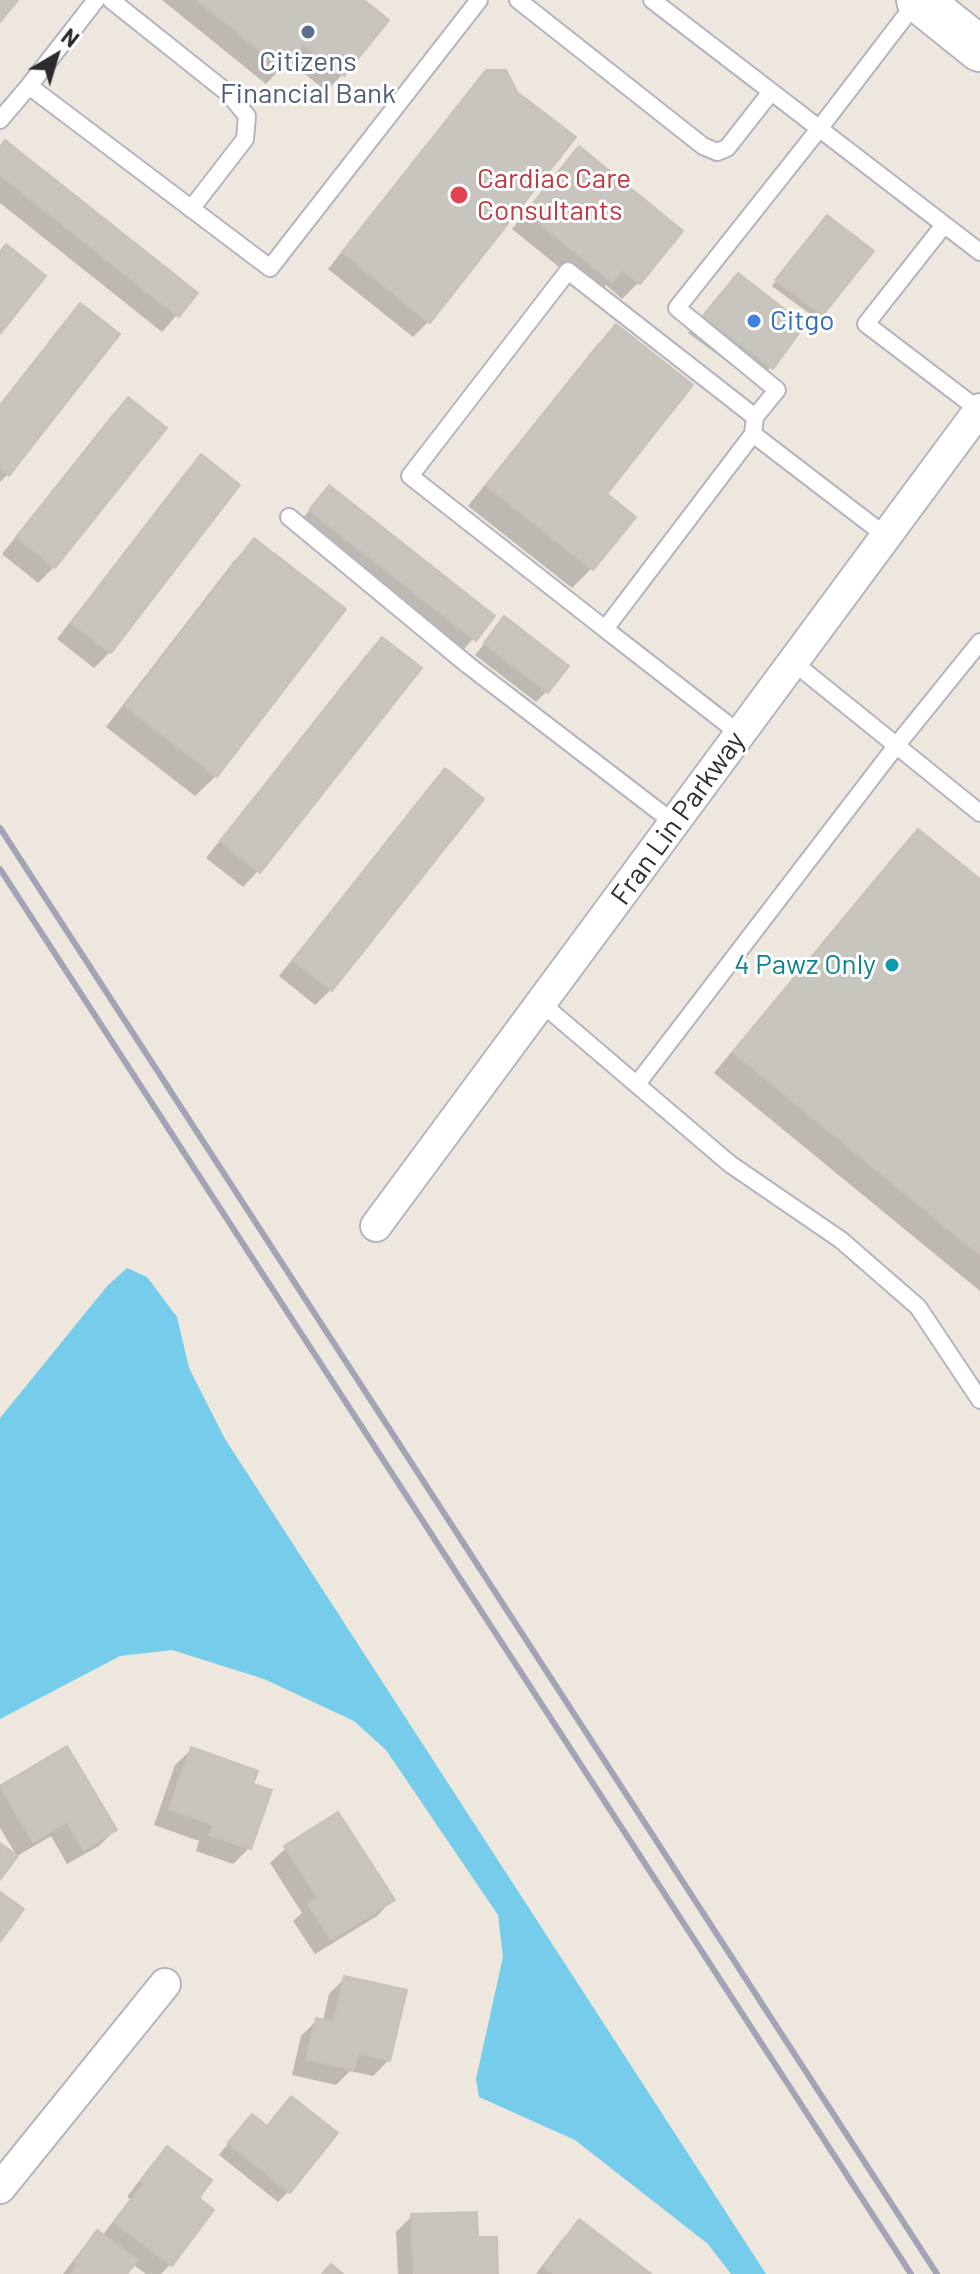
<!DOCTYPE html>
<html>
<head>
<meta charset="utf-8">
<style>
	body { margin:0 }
	#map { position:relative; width:980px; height:2274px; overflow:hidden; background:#ede7de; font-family:Barlow,sans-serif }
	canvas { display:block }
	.north { position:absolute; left:16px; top:16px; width:80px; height:80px; -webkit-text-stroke:6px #fff; paint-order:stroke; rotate:38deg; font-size:22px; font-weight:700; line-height:32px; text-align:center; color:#2c2c2c }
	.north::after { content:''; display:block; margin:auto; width:28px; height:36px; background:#2c2c2c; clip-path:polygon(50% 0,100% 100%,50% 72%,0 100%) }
</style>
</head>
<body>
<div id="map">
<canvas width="980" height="2274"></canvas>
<div class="north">N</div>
</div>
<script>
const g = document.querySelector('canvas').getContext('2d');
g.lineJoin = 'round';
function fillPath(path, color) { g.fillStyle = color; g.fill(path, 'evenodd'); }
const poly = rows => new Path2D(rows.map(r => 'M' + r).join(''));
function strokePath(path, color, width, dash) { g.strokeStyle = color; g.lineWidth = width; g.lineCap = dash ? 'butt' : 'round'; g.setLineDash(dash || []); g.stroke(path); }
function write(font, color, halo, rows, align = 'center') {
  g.font = font + ' Barlow,sans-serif'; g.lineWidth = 6; g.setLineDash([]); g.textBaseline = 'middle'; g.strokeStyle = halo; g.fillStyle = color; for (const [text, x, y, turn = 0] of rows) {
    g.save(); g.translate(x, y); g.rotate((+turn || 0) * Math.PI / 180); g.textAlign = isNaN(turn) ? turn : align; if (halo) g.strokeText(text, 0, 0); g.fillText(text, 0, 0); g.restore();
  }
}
const water = poly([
	[127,1268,147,1277,177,1317,189,1368,225,1439,766,2274,731,2274,708,2244,575,2140,479,2097,476,2079,503,1957,498,1915,386,1750,354,1721,264,1679,172,1650,120,1656,0,1719,0,1418,108,1285]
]);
const shadow = poly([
	[162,0,361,0,386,20,342,75,326,91,288,60,266,84],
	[487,72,429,321,413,337,328,269,471,89],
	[0,148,196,293,162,332,0,203],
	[579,149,680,231,638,283,622,299,606,285,595,296,512,229,563,165],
	[823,223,822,314,817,319,772,286],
	[738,275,771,367,756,383,688,333,722,291],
	[81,306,8,474,0,482,0,404,65,321],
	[616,326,604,494,592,568,572,588,468,506,596,346],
	[128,399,54,567,38,583,2,554,112,415],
	[201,457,110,652,94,668,57,639,185,473],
	[329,488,493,616,458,656,295,527],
	[254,541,344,609,216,776,195,796,106,727,234,561],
	[504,619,547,691,536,702,475,655],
	[382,639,258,871,243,887,206,858,366,655],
	[445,771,331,990,315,1005,279,976,430,786],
	[918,831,980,882,980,1291,714,1073,898,851],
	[67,1749,115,1830,99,1846,67,1864,51,1836,17,1856,0,1828,0,1788],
	[191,1750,249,1848,233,1864,196,1851,199,1841,154,1825,175,1765],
	[286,1848,392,1900,377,1916,315,1954,293,1921,302,1913,270,1863],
	[345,1978,389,2060,373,2076,350,2071,336,2085,292,2075,301,2036,317,2020,323,2021,329,1994],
	[291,2099,289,2191,278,2202,219,2155,241,2127,266,2127],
	[167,2149,196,2199,211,2210,170,2265,161,2274,146,2274,132,2264,124,2274,63,2274,82,2249,97,2233,102,2236,130,2199,127,2197,151,2165],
	[412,2216,476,2239,496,2274,398,2274,396,2232],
	[579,2222,648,2274,536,2274,563,2238]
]);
const building = poly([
	[0,0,18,0,0,22,0,0],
	[197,0,364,0,389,20,344,76,303,44,283,69,197,0],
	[486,70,506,70,517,92,576,137,430,323,342,252,486,70],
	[5,140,198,293,179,317,0,175,0,147,5,140],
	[579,146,683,231,640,284,622,270,612,282,526,212,579,146],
	[827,215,874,251,823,315,775,280,827,215],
	[6,244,46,276,0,334,0,252,6,244],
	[738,273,805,325,773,369,703,316,738,273],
	[80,303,120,334,9,476,0,468,0,406,80,303],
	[616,324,693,385,607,494,636,517,593,570,486,485,616,324],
	[128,397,167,428,55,568,16,537,128,397],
	[201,454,240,485,111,653,71,623,201,454],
	[329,485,495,616,476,641,309,510,329,485],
	[254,538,346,609,217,777,125,706,254,538],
	[504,616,569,666,548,693,484,643,504,616],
	[382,637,422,668,260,873,220,841,382,637],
	[445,768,484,799,332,991,293,960,445,768],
	[918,829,980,879,980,1255,733,1052,918,829],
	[67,1746,117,1830,84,1850,67,1822,33,1842,0,1786,67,1746],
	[191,1747,258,1771,253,1784,272,1790,251,1849,210,1835,214,1825,169,1809,191,1747],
	[338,1812,395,1900,331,1940,308,1904,318,1898,284,1846,338,1812],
	[0,1843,18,1856,0,1880,0,1843],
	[0,1892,24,1909,0,1942,0,1892],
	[344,1976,407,1990,390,2061,358,2053,354,2070,306,2059,316,2018,334,2022,344,1976],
	[291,2096,338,2133,290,2193,228,2143,252,2114,267,2126,291,2096],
	[167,2146,212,2180,199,2198,214,2210,172,2266,114,2222,144,2183,141,2180,167,2146],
	[477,2212,478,2237,497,2237,498,2274,414,2274,411,2214,477,2212],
	[579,2219,651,2274,554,2274,544,2267,579,2219],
	[97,2230,138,2260,127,2274,71,2274,78,2265,74,2262,97,2230],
	[331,2264,343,2274,322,2274,331,2264]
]);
const lane = poly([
	[96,0,29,86,270,268,479,0],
	[111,0,229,94,247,116,245,139,191,209],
	[518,0,703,146,717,152,727,148,771,92],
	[652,0,980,252],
	[0,120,29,86],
	[944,225,866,324,979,410],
	[755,417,777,390,677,308,819,129,917,1],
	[289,517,468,665,674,823],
	[605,629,410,476,568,271,755,417,753,434],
	[793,662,980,813],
	[740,734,605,629,753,434,886,536],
	[541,1003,730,1164,841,1240,918,1307,980,1400],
	[637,1084,896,746,980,642]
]);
const street = poly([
	[376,1226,980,409],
	[0,2188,165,1984]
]);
const secondary = poly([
	[919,0,980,49]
]);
const rail = poly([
	[0,828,937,2274],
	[0,869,911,2274]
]);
const markers = [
	[308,32,8,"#5c6f8a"],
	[459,195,10,"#e0444e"],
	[754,321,8,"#3f7fe0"],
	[892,965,8,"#0f9aa8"]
];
const serviceNames = [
	["Citizens",308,62],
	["Financial Bank",308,94]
];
const healthNames = [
	["Cardiac Care",477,179],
	["Consultants",477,211]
];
const shopNames = [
	["Citgo",770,321]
];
const streetNames = [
	["Fran Lin Parkway",678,818,-54]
];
const cultureNames = [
	["4 Pawz Only",876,965]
];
fillPath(water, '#75cceb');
fillPath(shadow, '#0003');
fillPath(building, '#c8c4be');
strokePath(building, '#c8c2b8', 2);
strokePath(lane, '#b2b5bf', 20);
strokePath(street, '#b2b5bf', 34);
strokePath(secondary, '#b2b5bf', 48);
strokePath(lane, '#fff', 16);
strokePath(street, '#fff', 30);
strokePath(secondary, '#fff', 44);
strokePath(rail, '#a1a4b5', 6);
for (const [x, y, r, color] of markers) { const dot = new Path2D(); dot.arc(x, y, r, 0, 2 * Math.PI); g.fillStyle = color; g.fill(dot); strokePath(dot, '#fff', 3); }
write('28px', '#4e5e75', '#fff', serviceNames);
write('28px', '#be3a42', '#fff', healthNames, 'left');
write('28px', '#366cbe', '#fff', shopNames, 'left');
write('28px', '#2c2c2c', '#fff', streetNames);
write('28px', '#0d838f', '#fff', cultureNames, 'right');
</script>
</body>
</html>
